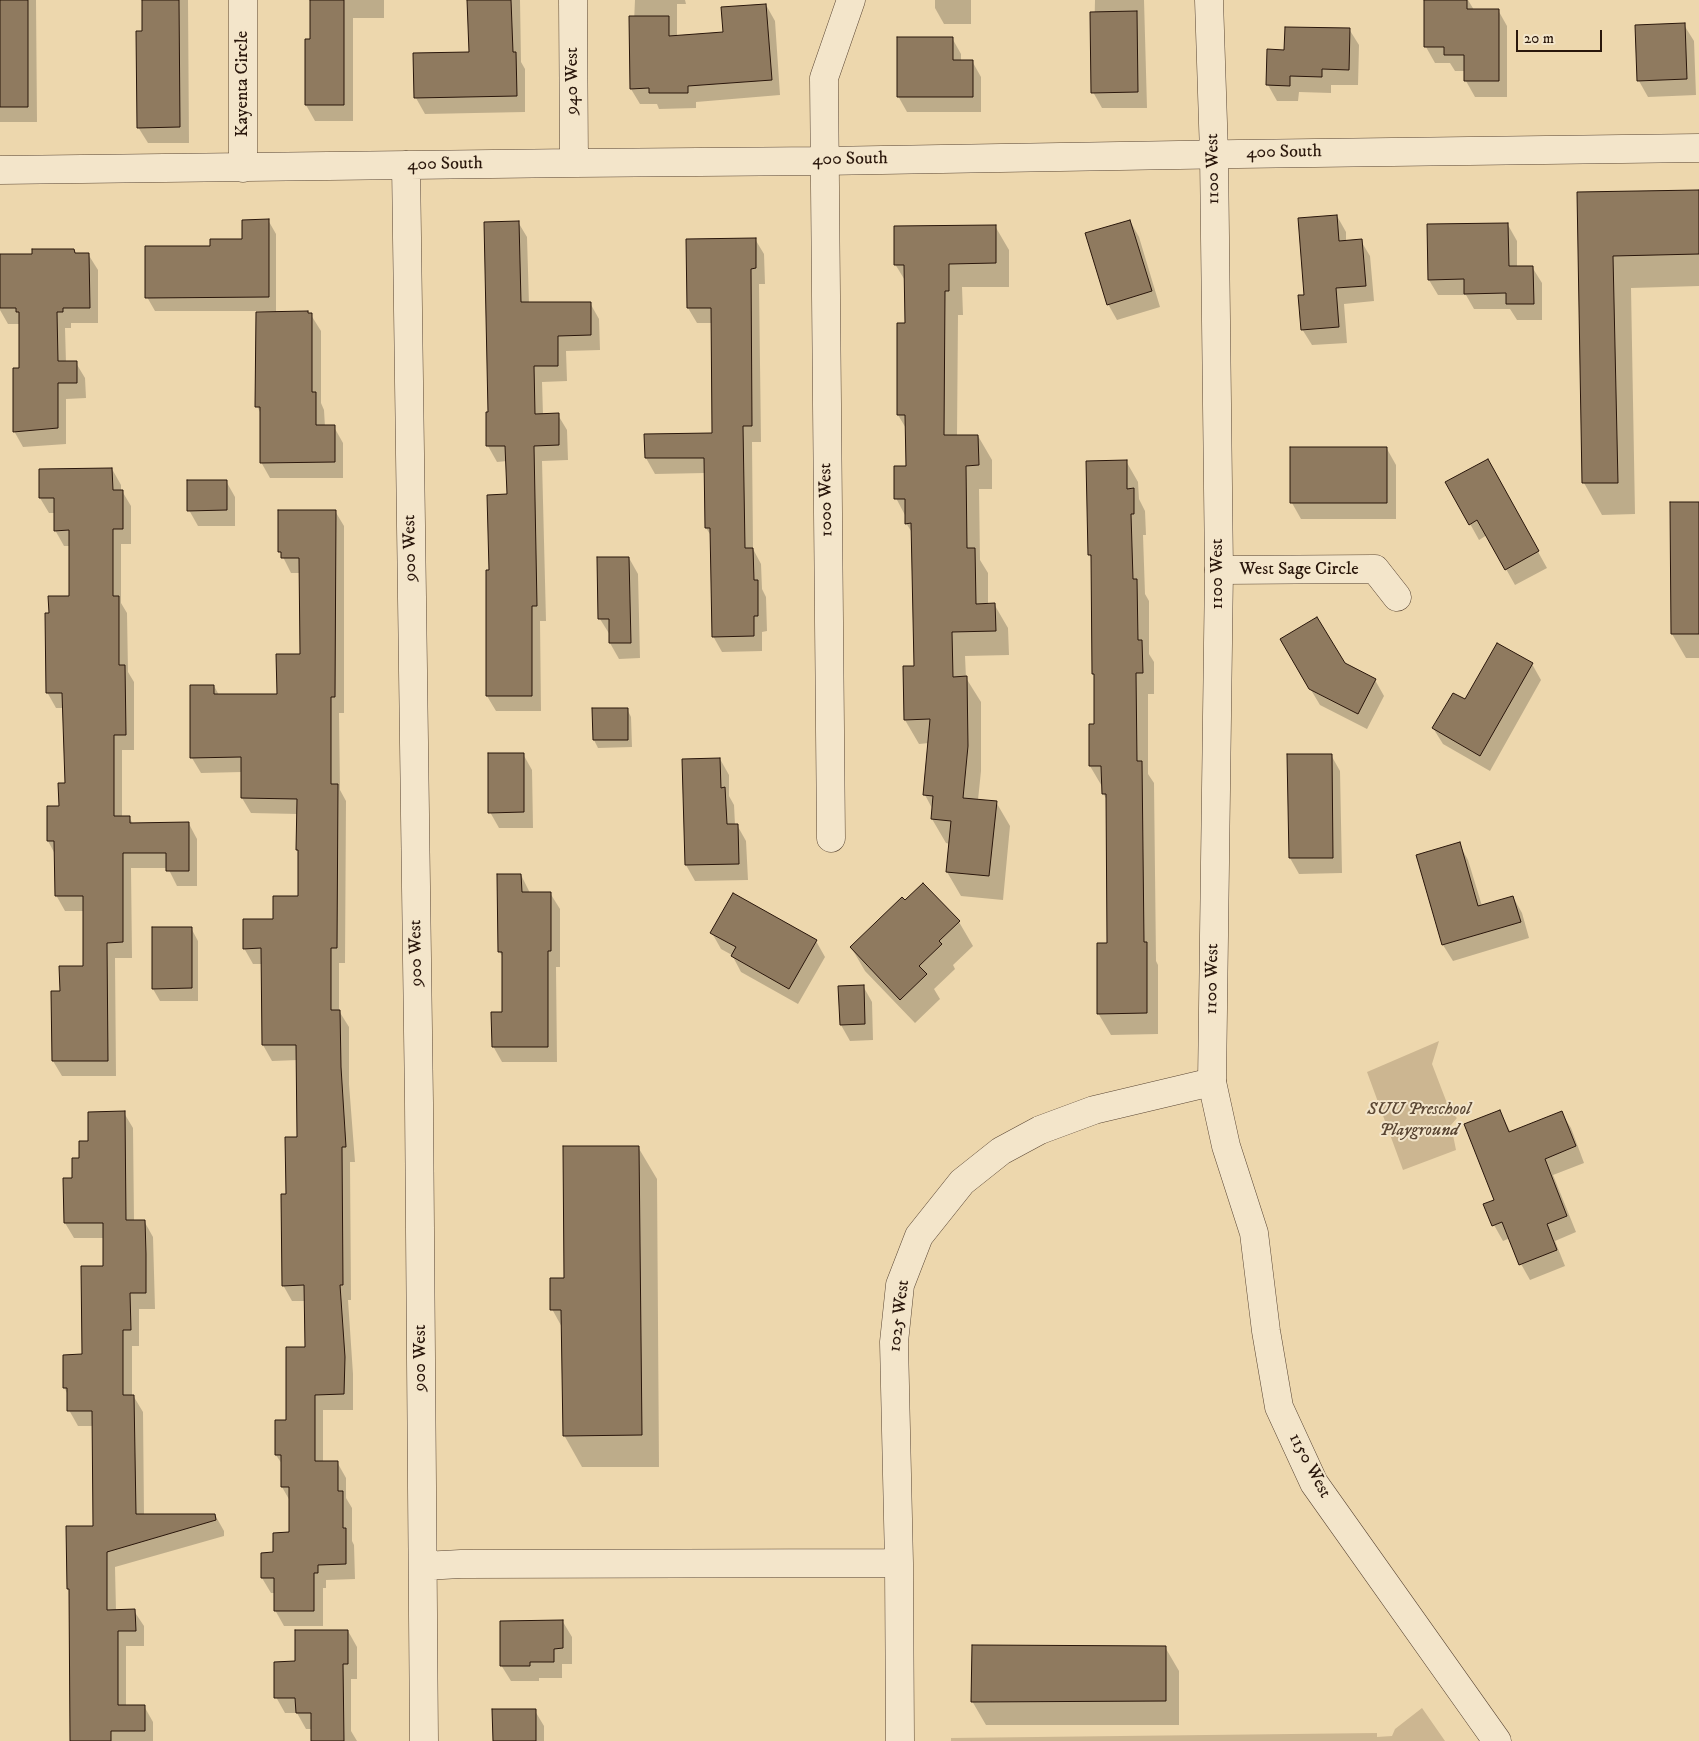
<!DOCTYPE html>
<html>
<head>
<meta charset="utf-8">
<style>
	body { margin:0 }
	#map { position:relative; width:1699px; height:1741px; overflow:hidden; background:#edd7ad; font-family:"IM FELL DW Pica",serif }
	canvas { display:block }
	.scale { position:absolute; left:1516px; top:30px; width:86px; height:22px; box-sizing:border-box; border:2px solid #29160b; border-top:0; padding-left:6px; font-size:15px; line-height:18px; white-space:nowrap; color:#29160b; -webkit-text-stroke:4px #f3e5ca; paint-order:stroke }
</style>
</head>
<body>
<div id="map">
<canvas width="1699" height="1741"></canvas>
<div class="scale">20 m</div>
</div>
<script>
const g = document.querySelector('canvas').getContext('2d');
g.lineJoin = 'round';
function fillPath(path, color) { g.fillStyle = color; g.fill(path, 'evenodd'); }
const poly = rows => new Path2D(rows.map(r => 'M' + r).join(''));
function strokePath(path, color, width, dash) { g.strokeStyle = color; g.lineWidth = width; g.lineCap = dash ? 'butt' : 'round'; g.setLineDash(dash || []); g.stroke(path); }
function write(font, color, halo, rows, align = 'center') {
  g.font = font + ' "IM FELL DW Pica",serif'; g.lineWidth = 4; g.setLineDash([]); g.textBaseline = 'middle'; g.strokeStyle = halo; g.fillStyle = color; for (const [text, x, y, turn = 0] of rows) {
    g.save(); g.translate(x, y); g.rotate((+turn || 0) * Math.PI / 180); g.textAlign = isNaN(turn) ? turn : align; if (halo) g.strokeText(text, 0, 0); g.fillText(text, 0, 0); g.restore();
  }
}
const green = poly([
	[1439,1041,1432,1064,1450,1111,1457,1118,1451,1125,1456,1150,1403,1170,1367,1072],
	[1422,1708,1445,1741,951,1741,951,1738,1377,1733,1377,1737,1392,1736,1395,1729]
]);
const shadow = poly([
	[0,0,36,0,37,122,0,122],
	[143,0,188,0,189,143,148,143,138,127,143,32],
	[311,0,384,0,384,18,353,18,353,121,315,121,306,105,312,40],
	[469,0,520,0,521,62,525,69,525,112,425,114,416,98,470,54],
	[635,0,685,0,686,4,677,4,677,36,724,33,766,5,775,21,780,95,696,102,696,108,659,109,657,104,640,104,631,89],
	[935,0,971,0,971,24,944,24,935,8],
	[1095,0,1144,0,1147,108,1102,108,1093,92],
	[1426,0,1468,0,1474,10,1498,10,1507,26,1507,97,1475,97,1466,81,1466,71,1455,71,1450,63,1435,63,1426,47],
	[1684,25,1694,41,1696,95,1648,97,1639,81],
	[1349,29,1359,45,1358,85,1331,85,1331,93,1299,92,1298,101,1277,101,1268,85,1286,51],
	[952,38,961,54,961,61,972,61,981,77,981,112,907,112,898,96],
	[1699,191,1699,286,1631,288,1635,514,1602,515,1584,483,1578,193],
	[1337,216,1346,232,1346,242,1361,241,1370,256,1374,301,1344,304,1347,343,1312,345,1302,329,1305,296],
	[268,220,276,234,276,313,311,315,321,331,321,403,324,410,325,427,334,427,343,443,343,478,270,478,261,462,261,414,257,406,275,311,155,311,147,297,211,248,243,240],
	[1130,221,1139,237,1160,307,1117,320,1108,304],
	[518,222,527,237,529,304,590,303,599,319,600,350,566,351,567,381,542,382,543,415,558,415,567,430,568,460,542,461,546,621,540,621,541,711,496,711,487,696,490,571,508,496,507,461,497,462,488,446,487,413,489,413],
	[1508,225,1517,241,1517,268,1532,267,1542,283,1542,320,1517,320,1510,309,1474,309,1466,295,1438,295,1429,280],
	[995,226,1009,250,1009,287,962,287,963,315,958,315,957,436,978,436,992,460,992,489,979,489,980,560,988,573,988,604,994,604,1008,628,1009,655,965,656,966,678,981,702,981,771,978,800,996,802,1010,826,1003,900,961,896,947,872,950,844,946,843,932,819,933,810,925,795,929,743,919,744,905,720,916,667,913,534,906,523,906,517,896,498,907,467,907,430,898,415,906,324,906,282,895,264],
	[755,239,764,254,765,284,759,284,761,442,752,442,753,549,761,564,762,589,766,597,767,631,762,632,762,651,722,652,713,636,712,537,706,528,705,473,655,474,646,458,646,435,714,434,712,323,697,323,688,308],
	[74,251,76,254,88,254,98,270,98,323,71,323,71,328,65,328,66,363,76,363,85,378,86,398,66,399,66,444,23,447,14,431,20,369,20,324,8,324,0,310,0,255,33,255],
	[1292,449,1387,449,1396,465,1396,519,1301,519,1292,503],
	[1126,461,1138,482,1139,499,1145,511,1146,535,1143,535,1145,594,1149,601,1149,654,1154,662,1154,694,1148,694,1148,774,1154,783,1156,961,1158,965,1158,1034,1111,1035,1098,1013,1108,944,1107,800,1103,793,1103,788,1090,766,1096,725,1096,678,1093,674,1092,559,1089,554],
	[112,469,121,485,121,491,122,491,131,506,131,544,121,544,121,603,127,613,128,672,134,682,134,750,122,750,122,817,129,817,133,824,189,824,197,839,197,886,177,886,168,868,131,868,132,958,115,958,116,1076,62,1076,53,1061,61,992,84,967,84,911,65,911,56,895,55,854,48,841,60,808,66,784,64,708,56,708,47,692,50,614,71,598,70,546,64,546,55,530,55,513,49,513,40,498],
	[1496,476,1547,568,1515,585,1487,535,1479,540,1447,482],
	[226,481,235,497,235,526,198,526,189,510],
	[1699,503,1699,658,1686,658,1672,634],
	[335,511,344,526,344,713,339,713,340,790,346,801,345,963,339,963,339,1011,349,1027,349,1084,355,1162,350,1162,351,1300,348,1300,353,1374,353,1410,323,1410,323,1462,337,1462,346,1478,346,1498,352,1508,352,1541,354,1545,355,1579,326,1580,326,1588,323,1588,323,1626,284,1626,275,1610,275,1593,271,1593,262,1578,274,1554,290,1534,290,1501,282,1487,282,1464,276,1455,306,1348,306,1301,292,1301,283,1285,287,1195,298,1139,298,1060,272,1061,263,1045,262,964,253,964,244,948,299,898,299,853,297,849,298,814,251,813,242,798,242,772,201,773,192,758,214,686,219,695,278,695,301,655,300,573,291,573,280,551],
	[629,558,638,574,640,658,619,659,610,643,610,635,600,619],
	[1281,640,1344,664,1375,680,1384,696,1367,729,1320,705],
	[1532,664,1541,680,1490,771,1443,744,1433,728,1466,701],
	[627,709,631,717,632,747,598,748,594,740,593,710],
	[523,754,532,770,533,828,499,828,490,812],
	[1331,755,1340,771,1342,873,1299,874,1290,858],
	[720,759,729,775,729,796,734,805,735,825,737,825,746,841,748,880,695,881,686,865,684,760],
	[1459,844,1468,860,1482,906,1513,897,1522,913,1529,938,1453,961,1443,945,1418,856],
	[521,875,530,893,550,893,560,909,560,967,556,967,557,1062,502,1062,493,1046,503,1014,503,957,499,951],
	[923,884,959,922,973,946,953,965,955,969,934,989,940,999,915,1023,865,971,851,947],
	[191,928,198,941,198,1001,160,1001,153,989],
	[712,933,816,941,825,957,798,1004,741,972,732,955,721,949],
	[863,986,872,1002,873,1040,850,1041,841,1025],
	[1500,1111,1511,1133,1561,1112,1571,1128,1584,1163,1553,1175,1576,1232,1555,1241,1565,1266,1530,1280,1521,1264,1510,1238,1503,1241,1494,1225],
	[124,1113,133,1128,134,1221,144,1221,153,1237,155,1309,139,1309,139,1346,132,1346,132,1397,134,1397,143,1412,144,1515,215,1515,224,1531,224,1536,115,1567,116,1611,134,1611,144,1626,144,1646,126,1646,126,1707,144,1706,153,1722,153,1741,71,1741,71,1592,68,1588,94,1527,93,1426,78,1426,69,1410,68,1395,64,1387,83,1356,104,1267,104,1238,74,1238,65,1223,73,1179,80,1159,89,1142],
	[638,1147,657,1179,659,1467,582,1467,564,1435,563,1329,552,1309,565,1279],
	[563,1622,572,1637,572,1664,562,1664,562,1678,539,1678,539,1681,511,1681,501,1665],
	[348,1631,357,1647,357,1679,351,1679,351,1731,357,1741,313,1741,313,1729,306,1729,297,1713,285,1713,276,1697,296,1663],
	[1165,1647,1179,1671,1179,1725,986,1725,972,1701],
	[535,1711,544,1726,544,1741,494,1741]
]);
const building = poly([
	[0,0,28,0,28,107,0,107,0,0],
	[142,0,179,0,180,127,137,128,136,31,142,31,142,0],
	[310,0,344,0,344,105,305,105,305,39,310,39,310,0],
	[467,0,511,0,513,52,516,52,517,96,414,98,413,53,469,52,467,0],
	[1424,0,1467,0,1467,9,1499,9,1499,81,1464,81,1464,55,1444,55,1444,47,1424,47,1424,0],
	[766,4,772,80,688,86,688,93,649,93,649,88,630,89,629,16,669,16,669,36,723,32,721,7,766,4],
	[1137,11,1138,92,1091,93,1090,12,1137,11],
	[1685,23,1687,79,1637,81,1635,25,1685,23],
	[1285,27,1350,28,1349,70,1322,69,1322,77,1290,76,1290,86,1266,85,1267,49,1284,50,1285,27],
	[897,37,953,37,953,60,973,60,973,97,897,97,897,37],
	[1699,190,1699,254,1613,256,1618,483,1582,483,1577,192,1699,190],
	[1337,215,1339,241,1362,239,1366,286,1336,288,1339,327,1301,330,1298,295,1304,295,1298,218,1337,215],
	[269,219,269,297,145,298,145,246,210,246,210,239,242,239,242,220,269,219],
	[1130,220,1152,291,1107,305,1085,233,1130,220],
	[519,221,521,302,591,302,591,335,558,336,558,366,534,366,535,414,559,413,559,445,534,446,537,606,532,606,532,696,486,696,486,570,489,570,487,495,507,494,505,446,486,446,486,412,488,412,484,222,519,221],
	[1508,223,1509,266,1533,266,1534,304,1506,304,1506,293,1464,294,1464,279,1428,280,1427,224,1508,223],
	[996,225,996,263,949,264,949,291,945,291,944,435,978,435,979,465,966,466,967,548,975,548,976,604,995,603,996,631,952,632,953,677,967,676,968,746,963,798,997,801,989,876,946,872,951,821,931,819,933,796,923,795,930,719,904,720,903,666,914,666,911,523,905,524,905,499,894,499,894,466,906,466,905,415,897,415,897,323,905,323,904,265,894,265,894,226,996,225],
	[756,238,756,268,751,269,752,426,743,426,745,548,753,548,754,580,758,580,758,616,754,616,754,636,712,637,710,528,705,528,704,458,645,458,644,434,712,433,711,308,687,308,686,239,756,238],
	[32,249,74,249,75,253,89,253,90,308,63,308,63,312,57,312,58,361,77,361,77,383,58,383,58,428,13,432,13,368,19,368,19,312,16,312,16,308,0,308,0,254,32,254,32,249],
	[308,311,308,313,312,313,312,392,316,392,316,425,335,425,335,462,260,463,260,407,255,407,256,312,308,311],
	[1290,447,1387,447,1387,503,1290,503,1290,447],
	[1488,459,1539,551,1505,570,1477,520,1469,525,1445,482,1488,459],
	[1127,460,1127,489,1134,488,1134,514,1131,514,1133,579,1137,579,1138,640,1142,640,1143,673,1136,673,1137,761,1142,761,1144,942,1147,942,1147,1013,1097,1014,1097,943,1107,943,1106,794,1102,794,1101,766,1089,766,1089,724,1094,724,1094,674,1092,674,1091,555,1088,555,1086,461,1127,460],
	[112,468,113,490,123,490,123,529,113,529,113,596,119,596,119,665,125,665,126,735,114,735,114,816,130,816,130,823,189,822,189,871,166,871,166,853,123,853,123,942,107,943,108,1061,52,1061,51,991,60,991,59,966,83,966,83,896,55,896,54,841,47,841,47,806,59,806,58,783,65,783,62,693,46,693,45,613,49,613,48,596,69,596,69,530,54,531,54,498,39,498,39,469,112,468],
	[187,480,227,480,227,510,187,511,187,480],
	[1670,502,1699,502,1699,634,1671,634,1670,502],
	[278,510,336,510,335,697,331,697,331,784,338,784,337,948,331,948,331,1010,340,1010,341,1067,346,1147,342,1147,343,1285,340,1285,345,1357,344,1394,315,1395,315,1461,338,1461,338,1491,343,1491,343,1528,346,1528,346,1564,318,1565,318,1573,314,1573,314,1611,274,1611,274,1578,261,1578,261,1553,273,1552,273,1533,289,1532,289,1487,281,1487,281,1455,275,1455,275,1420,286,1420,286,1347,305,1347,304,1285,282,1286,281,1194,286,1194,285,1137,297,1137,296,1045,262,1045,261,948,243,949,243,919,273,919,273,896,298,896,298,850,296,850,297,799,241,798,241,757,190,758,190,685,214,685,214,694,277,694,276,654,300,654,299,558,281,558,281,552,278,552,278,510],
	[597,557,629,557,631,643,609,643,609,619,598,619,597,557],
	[1317,617,1345,663,1376,679,1358,714,1309,689,1280,639,1317,617],
	[1497,643,1533,663,1480,756,1432,728,1453,693,1465,699,1497,643],
	[592,708,628,708,628,740,593,740,592,708],
	[488,753,524,753,524,812,488,813,488,753],
	[1287,754,1332,754,1333,858,1289,858,1287,754],
	[720,758,721,788,725,787,727,824,738,824,739,864,685,865,682,759,720,758],
	[1460,842,1478,906,1513,896,1521,922,1442,945,1416,855,1460,842],
	[497,874,521,874,522,892,551,892,551,951,548,951,548,1047,492,1047,491,1012,502,1012,502,952,498,952,497,874],
	[923,883,960,921,939,941,942,944,919,966,927,974,900,1000,850,947,902,897,905,900,923,883],
	[733,893,817,940,789,989,731,956,736,947,710,933,733,893],
	[152,927,192,927,192,988,152,989,152,927],
	[864,985,865,1024,840,1025,838,986,864,985],
	[1500,1110,1509,1132,1562,1111,1576,1146,1545,1159,1567,1216,1547,1224,1557,1250,1519,1265,1502,1222,1492,1226,1483,1204,1494,1200,1464,1124,1500,1110],
	[125,1111,126,1220,145,1220,146,1254,146,1293,130,1293,131,1330,123,1330,123,1395,134,1395,136,1514,215,1514,216,1520,107,1552,107,1610,135,1609,136,1631,118,1631,118,1705,145,1705,145,1731,111,1731,111,1741,70,1741,69,1589,67,1589,66,1526,93,1526,92,1411,67,1411,67,1388,63,1388,63,1355,82,1354,81,1266,103,1266,103,1223,64,1223,63,1178,72,1178,72,1158,79,1158,79,1141,88,1141,88,1112,125,1111],
	[563,1146,639,1146,642,1435,563,1436,561,1310,550,1310,550,1278,564,1278,563,1146],
	[563,1620,563,1648,554,1649,554,1662,530,1662,530,1666,500,1666,500,1621,563,1620],
	[295,1630,348,1630,348,1664,343,1664,344,1741,311,1741,311,1713,296,1713,295,1698,274,1698,274,1662,295,1661,295,1630],
	[972,1645,1166,1646,1166,1701,971,1702,972,1645],
	[492,1709,536,1709,536,1741,493,1741,492,1709]
]);
const minor = poly([
	[243,0,243,168],
	[573,0,574,163],
	[406,165,419,1103,424,1741],
	[0,170,574,163,823,161,1238,154,1699,148],
	[1219,570,1375,569,1397,597],
	[831,838,824,78,851,0],
	[423,1566,461,1564,899,1563],
	[900,1741,899,1563,894,1342,900,1285,919,1236,962,1182,1001,1151,1040,1130,1094,1110,1212,1082]
]);
const tertiary = poly([
	[1209,0,1214,154,1219,570,1212,1082,1226,1146,1254,1233,1266,1331,1279,1407,1314,1483,1497,1741]
]);
const streetNames = [
	["940 West",573,81,-90],
	["Kayenta Circle",243,84,-90],
	["400 South",1284,153,-1],
	["400 South",850,160,-1],
	["400 South",445,165,-1],
	["1100 West",1214,169,-91],
	["1000 West",827,500,-91],
	["900 West",411,548,-91],
	["West Sage Circle",1299,570],
	["1100 West",1218,574,-90],
	["900 West",417,953,-91],
	["1100 West",1213,979,-89],
	["1025 West",900,1316,-83],
	["900 West",421,1358,-90],
	["1150 West",1309,1466,62]
];
const parkNames = [
	["SUU Preschool",1419,1110],
	["Playground",1419,1131]
];
fillPath(green, '#ccb691');
fillPath(shadow, '#0003');
fillPath(building, '#8f7a5f');
strokePath(building, '#29160b', 1);
strokePath(minor, '#5a4634', 29);
strokePath(tertiary, '#5a4634', 29);
strokePath(minor, '#f3e5ca', 28);
strokePath(tertiary, '#f3e5ca', 28);
write('18px', '#29160b', '#f3e5ca', streetNames);
write('italic 18px', '#5a4633', '#f3e5ca', parkNames);
</script>
</body>
</html>
